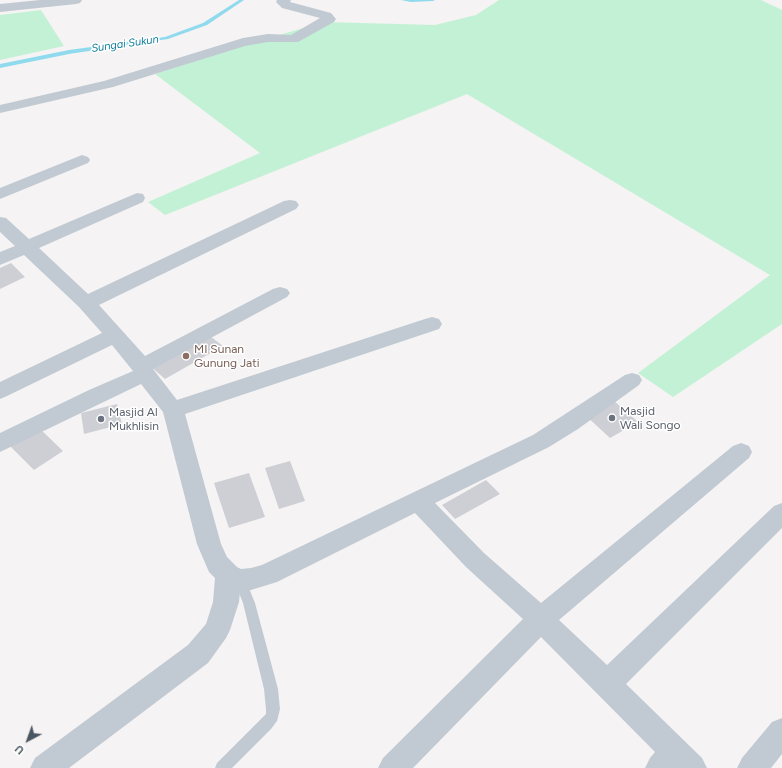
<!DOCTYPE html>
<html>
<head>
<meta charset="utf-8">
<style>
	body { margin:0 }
	#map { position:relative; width:782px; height:768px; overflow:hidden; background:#f5f3f3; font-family:Figtree,sans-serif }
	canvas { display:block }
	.north { position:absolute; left:8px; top:720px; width:40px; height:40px; -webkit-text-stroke:3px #fff; paint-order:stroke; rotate:221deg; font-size:11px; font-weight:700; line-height:16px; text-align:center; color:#4a5661 }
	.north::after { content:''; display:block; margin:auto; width:14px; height:18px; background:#4a5661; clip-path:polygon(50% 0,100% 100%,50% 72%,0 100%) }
</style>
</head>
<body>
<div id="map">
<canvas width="782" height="768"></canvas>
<div class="north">U</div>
</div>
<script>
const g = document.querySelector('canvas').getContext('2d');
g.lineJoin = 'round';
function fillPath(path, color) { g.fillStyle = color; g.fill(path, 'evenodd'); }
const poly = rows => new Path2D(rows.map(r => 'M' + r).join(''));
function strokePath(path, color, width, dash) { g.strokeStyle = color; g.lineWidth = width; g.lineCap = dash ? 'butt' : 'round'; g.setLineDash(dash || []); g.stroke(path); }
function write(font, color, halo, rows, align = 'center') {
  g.font = font + ' Figtree,sans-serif'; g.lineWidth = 3; g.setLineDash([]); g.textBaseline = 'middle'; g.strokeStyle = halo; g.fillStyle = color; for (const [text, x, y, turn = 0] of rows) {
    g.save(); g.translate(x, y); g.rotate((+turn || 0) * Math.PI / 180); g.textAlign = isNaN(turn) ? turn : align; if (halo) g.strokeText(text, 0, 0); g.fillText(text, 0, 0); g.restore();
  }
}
const green = poly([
	[499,0,761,0,782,10,782,324,673,397,638,373,770,275,467,94,165,215,148,202,260,153,155,74,238,47,324,22,435,25,476,15],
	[41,10,64,46,0,60,0,15]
]);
const stream = poly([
	[239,0,244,0,207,25,168,39,69,54,0,68,0,64,69,50,165,37,203,23,239,0],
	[401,0,435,0,433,1,411,2,401,0]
]);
const building = poly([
	[11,263,25,277,0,289,0,268],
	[206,333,223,346,165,379,149,365],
	[613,400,638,422,610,438,585,415],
	[117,404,122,424,84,434,81,413],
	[37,426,63,451,34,470,8,444],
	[290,461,305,501,279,509,265,468],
	[249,473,265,517,229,528,214,483],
	[486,480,500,494,455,519,442,505]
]);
const lane = poly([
	[240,575,244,576,255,603,278,689,280,709,277,721,271,729,232,768,215,768,217,763,266,714,266,709,264,689,243,603,234,580,236,576,240,575]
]);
const street = poly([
	[40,0,82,0,80,3,76,4,0,12,0,4,40,0],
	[277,0,291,0,290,2,331,13,336,19,334,22,298,42,268,42,245,46,113,87,0,113,0,105,104,81,243,38,268,34,291,35,320,18,282,8,276,2,277,0],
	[82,155,88,157,90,160,88,163,0,199,0,188,82,155],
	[137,193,143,194,145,198,143,202,39,248,88,294,284,201,290,200,296,201,299,205,296,209,99,305,145,356,273,289,280,287,287,289,290,293,287,297,153,369,177,400,425,319,432,317,439,319,442,324,439,329,185,414,221,544,227,557,237,567,241,569,251,568,262,565,533,435,625,375,632,373,639,375,642,380,639,385,578,429,549,447,435,503,484,553,541,603,733,446,741,443,749,446,752,452,749,458,559,620,607,665,774,506,782,503,782,528,626,684,702,758,707,768,645,768,650,758,655,752,541,637,413,768,378,768,383,758,523,619,466,567,415,513,277,582,251,590,240,591,239,602,230,630,226,638,208,663,69,768,30,768,35,758,188,645,206,624,213,602,215,578,209,572,197,544,163,412,141,384,0,452,0,433,89,390,133,371,112,345,7,396,0,399,0,382,102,333,79,307,24,255,0,265,0,252,15,246,0,232,0,217,6,218,29,239,137,193],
	[782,718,782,754,771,768,737,768,742,758,772,722,782,718]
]);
const markers = [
	[186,356,4,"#8d6e63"],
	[612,418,4,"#6b7280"],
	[101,419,4,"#6b7280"]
];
const farWaternames = [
	["Sungai Sukun",125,44,-8]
];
const educationNames = [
	["MI Sunan",194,349],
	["Gunung Jati",194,363]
];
const worshipNames = [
	["Masjid",620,411],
	["Wali Songo",620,425],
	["Masjid Al",109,412],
	["Mukhlisin",109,426]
];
fillPath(green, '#c3f1d5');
fillPath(stream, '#90daee');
fillPath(building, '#cdcfd5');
fillPath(lane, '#c1cad2');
fillPath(street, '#c1cad2');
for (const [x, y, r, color] of markers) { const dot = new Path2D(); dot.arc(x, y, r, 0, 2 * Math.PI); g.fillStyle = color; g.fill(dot); strokePath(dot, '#fff', 1.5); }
write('italic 11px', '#0c7c9b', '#fff', farWaternames);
write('12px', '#785e54', '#fff', educationNames, 'left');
write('12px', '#5b616d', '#fff', worshipNames, 'left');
</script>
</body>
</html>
